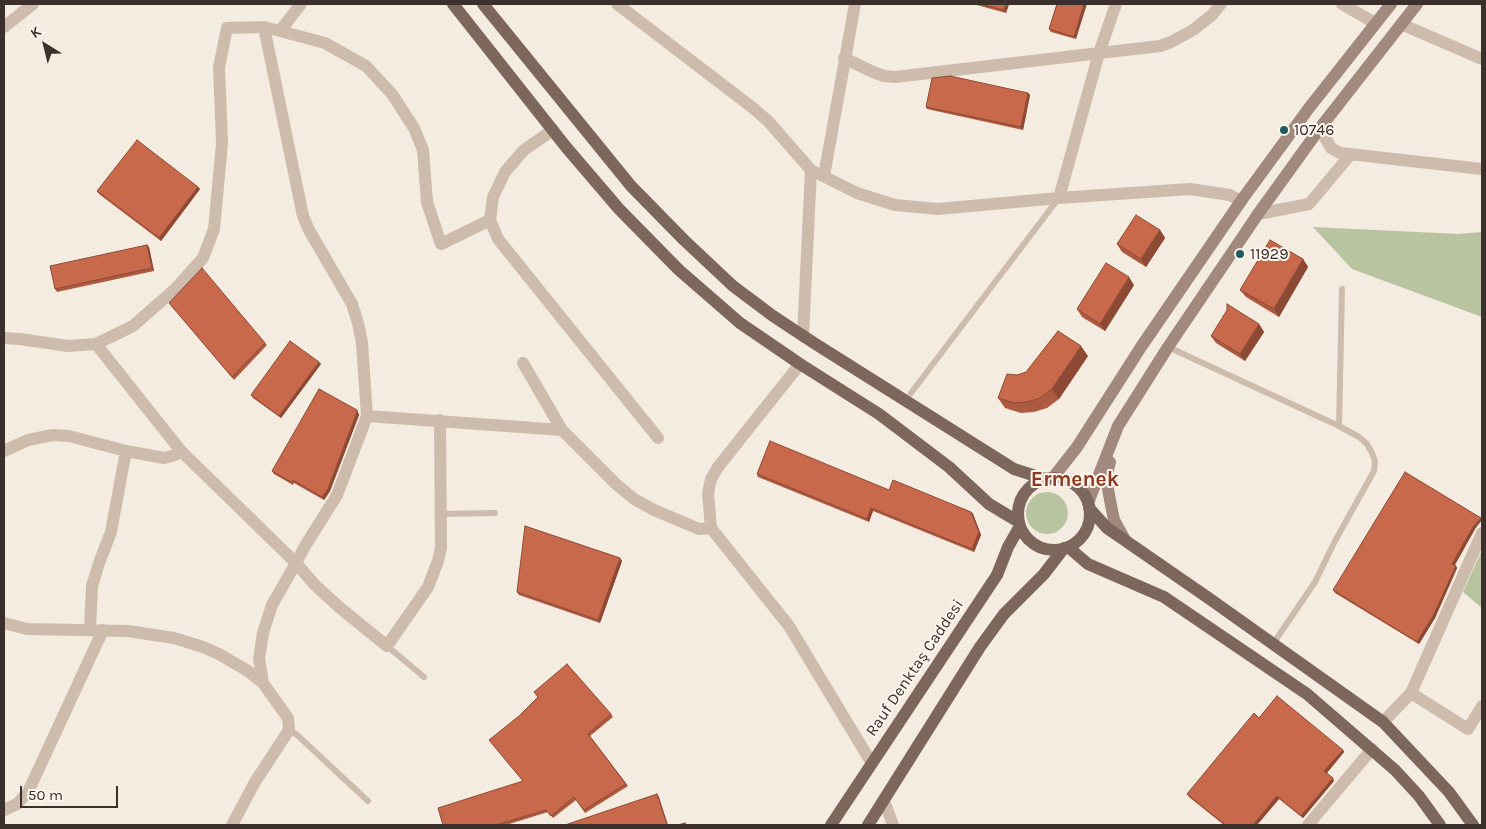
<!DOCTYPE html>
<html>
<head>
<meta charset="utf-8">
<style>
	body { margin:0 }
	#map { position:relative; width:1486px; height:829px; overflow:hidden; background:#f4ebe1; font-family:Karla,sans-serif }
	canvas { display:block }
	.frame { position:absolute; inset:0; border:5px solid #3b302b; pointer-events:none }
	.north { position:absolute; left:20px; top:20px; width:50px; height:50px; -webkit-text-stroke:4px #fbf5ee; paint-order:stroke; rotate:324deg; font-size:14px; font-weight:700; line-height:20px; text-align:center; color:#3b302b }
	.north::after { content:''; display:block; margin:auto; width:18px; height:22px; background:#3b302b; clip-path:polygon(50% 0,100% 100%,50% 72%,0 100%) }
	.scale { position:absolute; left:20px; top:786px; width:98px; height:22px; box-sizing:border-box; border:2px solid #3b302b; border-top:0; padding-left:6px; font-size:15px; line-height:18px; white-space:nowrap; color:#3b302b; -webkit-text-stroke:4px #fbf5ee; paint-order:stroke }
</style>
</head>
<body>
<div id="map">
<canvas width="1486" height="829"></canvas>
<div class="frame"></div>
<div class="north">K</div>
<div class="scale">50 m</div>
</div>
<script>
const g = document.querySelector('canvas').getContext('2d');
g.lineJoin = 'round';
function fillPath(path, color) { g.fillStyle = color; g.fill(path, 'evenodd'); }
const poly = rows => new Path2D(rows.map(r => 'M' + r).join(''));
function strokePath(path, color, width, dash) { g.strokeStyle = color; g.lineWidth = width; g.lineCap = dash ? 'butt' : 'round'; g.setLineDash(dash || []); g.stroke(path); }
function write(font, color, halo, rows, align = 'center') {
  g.font = font + ' Karla,sans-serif'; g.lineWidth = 4; g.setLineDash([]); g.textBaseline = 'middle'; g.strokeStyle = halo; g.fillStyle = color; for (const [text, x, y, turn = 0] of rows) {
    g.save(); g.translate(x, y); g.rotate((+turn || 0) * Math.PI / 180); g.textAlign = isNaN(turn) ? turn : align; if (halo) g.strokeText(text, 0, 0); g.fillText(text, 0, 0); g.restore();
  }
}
const green = poly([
	[1313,227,1458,234,1482,232,1482,317,1352,269],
	'1026 513a21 21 0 1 1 42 0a21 21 0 1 1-42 0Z',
	[1482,550,1482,608,1463,592]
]);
const lane = poly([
	[1168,347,1339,426,1359,437,1367,444,1372,453,1375,461,1374,471,1335,541,1315,582,1273,644],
	[911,393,1058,199],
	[1339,426,1342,289],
	[440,514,495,513],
	[387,646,424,677],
	[289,730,296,734,368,801]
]);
const street = poly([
	[617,4,753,108,768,121,811,170,857,193,895,205,938,209,1059,198,1190,189,1230,195,1241,201],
	[1342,4,1375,23],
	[1401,24,1482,59],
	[4,27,33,4],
	[264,27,303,216,309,230,352,304,358,323,362,343,367,416],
	[280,31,301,4],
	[844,58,873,72,884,76,895,77,1160,46,1171,42,1193,30,1212,15,1221,4],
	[1320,128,1331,148,1340,153,1482,169],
	[553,130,524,150,505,172,493,197,490,220,498,239,658,438],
	[824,176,855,4],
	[1059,198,1099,53,1116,4],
	[1258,214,1309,204,1351,154],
	[803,336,811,170],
	[4,338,20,339,68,346,96,344,133,326,175,289,203,258,214,229,222,143,219,67,227,28,264,27,280,31,325,43,366,66,392,94,414,128,423,150,427,202,441,244,490,220],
	[96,344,181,451,296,563,305,546,337,495,367,416,562,430,616,484,634,499,654,510,699,529,711,528],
	[523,363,562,430],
	[800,364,718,467,711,479,708,493,711,528,789,626,871,762],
	[4,451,28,440,53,435,69,436,126,451,164,458,175,455,181,451],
	[4,623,27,629,128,631,174,638,203,647,219,654,248,671,263,683,288,718,289,730,255,782,232,825],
	[90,629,92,586,99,563,111,532,126,451],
	[263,683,259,659,263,633,272,605,296,563,315,585,339,607,387,646,428,587,438,561,441,548,440,420],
	[1411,693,1468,729,1482,706],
	[1383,722,1411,693,1482,533],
	[884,801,893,825],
	[4,810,17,804,28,792,103,630],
	[1308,825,1372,749]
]);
const secondary = poly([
	[1110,462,1106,478,1110,500,1114,520,1125,540],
	[1052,479,1077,447,1141,347,1241,201,1309,108,1391,4],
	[1088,503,1118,426,1168,347,1258,214,1320,128,1417,4]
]);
const primary = poly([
	[453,4,566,147,619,209,679,270,740,323,800,364,879,414,949,467,989,504,1019,522],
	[483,4,631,186,684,240,733,286,773,316,814,343,1014,469,1045,479],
	'1018 514a36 36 0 1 1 72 0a36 36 0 1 1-72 0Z',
	[1089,508,1107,528,1207,597,1383,722,1449,792,1473,825],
	[1068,547,1088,564,1164,597,1307,694,1395,770,1419,796,1440,825],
	[831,825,997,575,1008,547,1020,526],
	[868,825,980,647,1004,614,1044,574,1064,548]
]);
const wall = poly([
	[973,4,1009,4,1006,13],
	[1057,4,1076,39,1051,32,1049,29],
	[1028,93,1030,95,1023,130,927,109,926,107],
	[198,187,200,189,161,241,99,194,97,191],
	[1160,230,1165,238,1146,267,1122,252,1117,244],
	[149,247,154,271,57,292,55,289],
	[1303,259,1308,267,1279,317,1246,297,1240,290],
	[1134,285,1105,331,1082,317,1077,309],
	[171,305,265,343,267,345,234,380],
	[1259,324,1264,332,1245,361,1216,343,1211,336],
	[1088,356,1059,399,1047,408,1034,412,1021,413,1005,408,998,398,1017,375],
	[321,364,281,418,253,398,251,395],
	[357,410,359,415,330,491,324,500,294,483,293,485,274,474,272,471],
	[757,474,889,490,971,512,973,514,981,535,974,552,873,511,869,522,758,477],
	[1475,529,1455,565,1457,568,1435,618,1419,644,1335,593,1333,590],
	[622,561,600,623,519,595,517,592],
	[611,714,613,717,590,736,628,786,585,813,576,800,553,818,548,812,506,825,443,825,523,781],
	[1259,718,1343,750,1344,752,1327,773,1334,781,1303,818,1279,799,1257,825,1224,825,1189,797,1187,794]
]);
const shadedWall = poly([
	[1006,4,1009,4,1006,13,1004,10],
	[1084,4,1087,4,1076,39,1074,37],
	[1028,93,1030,95,1023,130,1021,127],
	[198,187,200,189,161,241,159,238],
	[1160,230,1165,238,1146,267,1141,259],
	[147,245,149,247,154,271,152,268],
	[1303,259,1308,267,1279,317,1274,309],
	[1129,277,1134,285,1105,331,1100,324],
	[1259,324,1264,332,1245,361,1240,354],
	[1081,346,1088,356,1059,399,1052,389],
	[319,362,321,364,281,418,279,416],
	[357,410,359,415,330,491,324,500,322,497],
	[871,508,873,511,869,522,867,519],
	[971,512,973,514,981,535,974,552,972,549],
	[1481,518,1482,520,1475,529,1454,566,1452,564,1473,527],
	[620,558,622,561,600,623,598,620],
	[1456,566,1457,568,1435,618,1419,644,1417,642],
	[1343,750,1344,752,1326,774,1324,771],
	[1333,778,1334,781,1303,818,1301,816],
	[657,794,659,797,668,825,667,825],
	[1277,796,1279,799,1257,825,1253,825]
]);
const building = poly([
	[980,4,1006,4,1004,10,980,4],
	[1057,4,1084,4,1074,37,1049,29,1057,4],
	[950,76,1028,93,1021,127,926,107,932,78,950,76],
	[137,140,198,187,159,238,97,191,137,140],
	[1136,215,1160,230,1141,259,1117,244,1136,215],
	[1270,240,1303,259,1274,309,1240,290,1270,240],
	[147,245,152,268,55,289,50,266,147,245],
	[1106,263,1129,277,1100,324,1077,309,1106,263],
	[202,268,265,343,232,377,169,303,202,268],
	[1227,304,1259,324,1240,354,1211,336,1227,310,1227,304],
	[1058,331,1081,346,1052,389,1040,398,1027,402,1014,403,998,398,1007,374,1017,375,1026,372,1058,331],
	[290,341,319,362,279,416,251,395,290,341],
	[319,389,357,410,357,412,328,489,322,497,293,480,291,482,272,471,319,389],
	[770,441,889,490,893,480,971,512,979,532,972,549,871,508,867,519,757,474,770,441],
	[1405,472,1481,518,1473,527,1452,564,1456,566,1433,616,1417,642,1333,590,1405,472],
	[525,526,620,558,598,620,517,592,525,526],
	[567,664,611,714,588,734,626,784,584,810,574,797,551,816,546,810,496,825,443,825,438,808,523,781,489,740,519,716,538,697,534,692,567,664],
	[1277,696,1343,750,1324,771,1333,778,1301,816,1277,796,1253,825,1225,825,1187,794,1254,713,1259,718,1277,696],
	[657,794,667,825,565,825,657,794],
	[685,823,686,825,678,825,685,823]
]);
const markers = [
	[1284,130,5,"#1f5a5e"],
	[1240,254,5,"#1f5a5e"]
];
const poiNames = [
	["10746",1294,130],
	["11929",1250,254]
];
const streetNames = [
	["Rauf Denktaş Caddesi",915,668,-56]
];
const districtNames = [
	["Ermenek",1075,480]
];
fillPath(green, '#b8c4a0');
strokePath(lane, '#cdbbac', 6);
strokePath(street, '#cdbbac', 12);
strokePath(secondary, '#a18a7d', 12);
strokePath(primary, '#7d675c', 12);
fillPath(wall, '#ac5a40');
fillPath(shadedWall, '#8c4a34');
fillPath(building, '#c8694b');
strokePath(building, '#8c4a34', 1);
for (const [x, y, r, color] of markers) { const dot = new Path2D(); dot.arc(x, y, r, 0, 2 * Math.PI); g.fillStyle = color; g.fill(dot); strokePath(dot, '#fbf5ee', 2); }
write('16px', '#3b302b', '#fbf5ee', poiNames, 'left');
write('16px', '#3b302b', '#fbf5ee', streetNames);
write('bold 21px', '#8c3b22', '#fbf5ee', districtNames);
</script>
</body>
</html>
